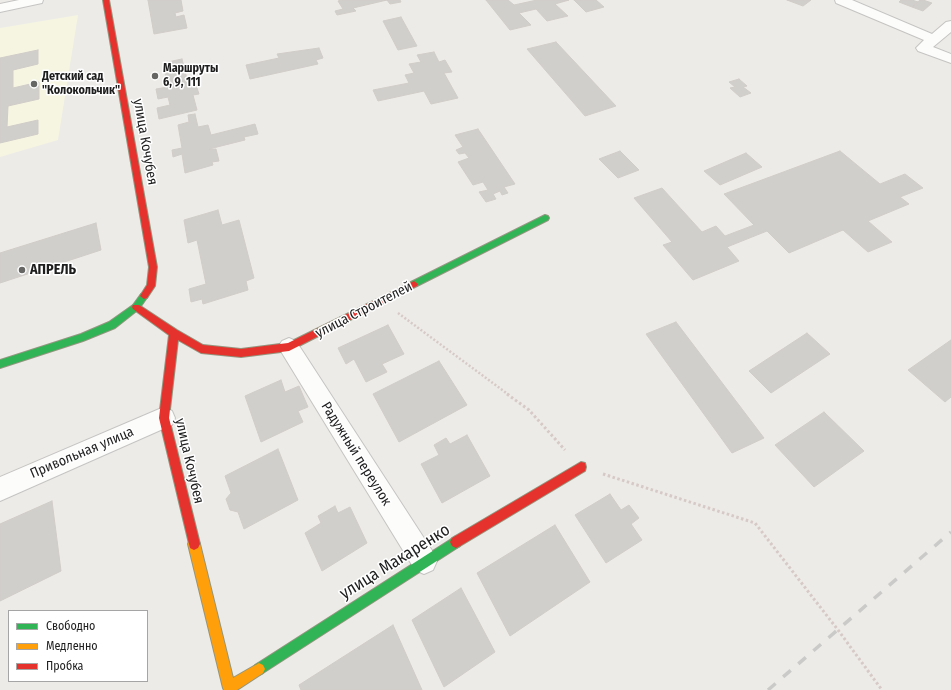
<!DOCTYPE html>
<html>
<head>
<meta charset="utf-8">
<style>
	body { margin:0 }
	#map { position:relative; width:951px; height:690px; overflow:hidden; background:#edebe7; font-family:"Fira Sans Condensed",sans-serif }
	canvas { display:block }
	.legend { position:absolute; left:8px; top:610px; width:140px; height:72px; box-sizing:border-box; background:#fff; border:1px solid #a5a5a5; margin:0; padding:5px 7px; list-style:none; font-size:12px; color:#1e1e1e }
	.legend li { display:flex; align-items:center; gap:8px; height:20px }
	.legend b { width:20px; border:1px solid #a5a5a5 }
</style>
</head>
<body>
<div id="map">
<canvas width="951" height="690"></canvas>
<ul class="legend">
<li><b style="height:5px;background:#30b455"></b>Свободно</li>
<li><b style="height:5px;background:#ff9f0a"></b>Медленно</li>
<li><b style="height:5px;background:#e5322d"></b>Пробка</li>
</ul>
</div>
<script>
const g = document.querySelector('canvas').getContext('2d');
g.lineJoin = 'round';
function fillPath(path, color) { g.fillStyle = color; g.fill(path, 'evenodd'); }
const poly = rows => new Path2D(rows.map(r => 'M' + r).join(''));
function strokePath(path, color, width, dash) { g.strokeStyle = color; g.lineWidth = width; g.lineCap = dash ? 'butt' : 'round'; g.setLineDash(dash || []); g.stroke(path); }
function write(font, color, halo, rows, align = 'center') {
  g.font = font + ' "Fira Sans Condensed",sans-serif'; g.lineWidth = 3; g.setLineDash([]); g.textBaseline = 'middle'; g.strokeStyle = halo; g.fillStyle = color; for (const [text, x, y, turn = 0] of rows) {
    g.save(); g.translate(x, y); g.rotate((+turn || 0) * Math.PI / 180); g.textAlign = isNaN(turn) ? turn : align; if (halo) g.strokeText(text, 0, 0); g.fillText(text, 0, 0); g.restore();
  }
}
const education = poly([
	[78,15,58,140,0,157,0,28]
]);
const building = poly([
	[148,0,181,0,183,11,175,13,176,17,184,15,187,28,154,34,148,0],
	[342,0,400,0,401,2,390,4,387,0,353,8,356,11,337,15,335,11,343,9,338,1,342,0],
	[486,0,508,0,514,5,537,0,569,0,555,4,568,16,547,21,536,9,519,13,531,25,510,30,486,0],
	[574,0,596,0,604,7,586,12,574,0],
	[787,0,811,0,803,6,787,0],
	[901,0,912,0,918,2,912,7,899,2,901,0],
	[920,0,923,0,932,3,923,11,912,7,920,0],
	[401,17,417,46,398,50,383,21,401,17],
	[556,42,616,106,585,116,527,49,556,42],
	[319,48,323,58,316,60,318,64,250,79,246,65,279,58,277,54,319,48],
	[38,50,38,64,13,70,13,88,39,82,39,99,8,106,7,127,38,120,38,134,0,143,0,58,38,50],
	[434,52,439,62,445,60,452,72,444,73,458,98,431,104,424,91,378,101,373,90,409,83,405,75,414,73,409,64,421,62,417,55,434,52],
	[182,59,189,87,196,85,199,94,193,95,197,110,159,119,157,108,170,105,168,97,158,99,156,89,168,87,163,63,182,59],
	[739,79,747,86,743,87,751,93,740,97,730,88,735,87,729,82,739,79],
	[195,114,198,127,208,125,211,135,255,124,258,134,244,137,245,140,209,149,216,149,219,161,212,162,213,165,185,173,182,154,173,157,172,150,182,148,178,125,189,122,188,115,195,114],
	[478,129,515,184,504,187,508,193,502,195,500,191,493,194,496,199,486,202,479,192,488,190,483,182,473,185,458,162,469,158,465,153,459,154,456,150,463,147,455,135,478,129],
	[620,151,639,170,618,178,599,159,620,151],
	[840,151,880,184,905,174,923,188,900,197,909,204,868,221,892,242,868,252,843,230,789,253,767,231,727,247,739,261,693,280,663,245,672,242,634,198,662,188,702,232,716,226,725,236,754,225,724,194,840,151],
	[746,153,762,167,720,185,704,171,746,153],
	[218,210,222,225,239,220,254,278,246,281,248,290,203,304,202,299,191,302,189,289,206,284,197,240,188,243,184,220,218,210],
	[96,223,101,250,0,283,0,253,96,223],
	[676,322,764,438,732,453,646,334,676,322],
	[388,325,404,354,382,364,387,372,366,382,354,359,346,364,338,348,388,325],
	[807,333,830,354,771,393,749,371,807,333],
	[951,340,951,397,945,402,908,370,951,340],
	[439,361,467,405,399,442,373,394,439,361],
	[281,380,285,392,299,386,308,407,298,411,303,422,261,442,245,396,281,380],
	[824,412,864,451,814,487,775,445,824,412],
	[467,435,490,476,442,503,421,464,439,455,434,445,446,438,450,444,467,435],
	[278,449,298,500,244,529,238,512,230,510,226,499,231,493,225,476,278,449],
	[610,494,621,510,629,505,639,518,631,524,642,540,606,563,575,515,610,494],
	[52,501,61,571,0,601,0,524,52,501],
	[335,506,338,513,350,507,367,543,322,571,305,533,321,523,318,516,335,506],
	[555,525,590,582,510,636,477,573,555,525],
	[461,588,495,652,444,687,412,620,461,588],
	[393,625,422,690,301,690,299,685,393,625]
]);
const pathFar1 = poly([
	[398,313,509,395]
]);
const path = poly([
	[507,394,529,410,565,450],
	[603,474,755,523,838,630,882,690]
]);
const street = poly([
	[19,0,43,0,42,3,0,12,0,4,19,0],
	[835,0,852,0,932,34,946,22,951,21,951,32,933,47,951,54,951,63,918,51,916,48,924,40,836,3,835,0],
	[289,338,296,341,433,552,437,561,433,570,424,574,415,570,282,353,278,347,282,341,289,338],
	[164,407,172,411,175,418,172,425,0,501,0,477,164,407]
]);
const fast = poly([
	[545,215,548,216,549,218,548,220,417,286,411,286,410,284,411,282,545,215],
	[144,293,148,296,139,309,115,328,83,341,0,368,0,360,81,334,109,322,133,305,141,294,144,293],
	[456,536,460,538,462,542,460,546,263,673,259,675,255,673,253,669,255,665,456,536]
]);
const slow = poly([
	[194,538,198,540,200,544,233,678,259,663,263,665,265,669,263,673,237,690,224,690,223,688,188,544,190,540,194,538]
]);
const jam = poly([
	[103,0,109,0,157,267,155,286,147,298,144,299,140,296,147,285,149,267,103,0],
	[414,281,418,284,417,286,289,351,241,357,201,353,178,340,169,418,200,544,198,548,194,550,190,548,159,418,169,335,133,309,132,307,133,305,139,305,177,330,203,345,241,349,288,343,414,281],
	[581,462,585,463,586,467,585,471,460,546,456,548,452,546,450,542,452,538,581,462]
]);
const rail = poly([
	[768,690,951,532]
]);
const markers = [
	[155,76,4,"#666664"],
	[34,84,4,"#666664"],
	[22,270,4,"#666664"]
];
const farPoinames = [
	["Маршруты",163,69],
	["6, 9, 111",163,83],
	["Детский сад",42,77],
	["\"Колокольчик\"",42,91]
];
const streetNames = [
	["улица Кочубея",145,142,80],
	["улица Строителей",364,310,-27],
	["Привольная улица",82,453,-23],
	["Радужный переулок",356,454,58],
	["улица Кочубея",189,461,77]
];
const poiNames = [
	["АПРЕЛЬ",30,270]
];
const nearStreetnames = [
	["улица Макаренко",395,562,-32]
];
fillPath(education, '#f6f5e2');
fillPath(building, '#d1cfcc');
strokePath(building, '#d0ccc8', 1);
strokePath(street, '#c5c4c3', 2);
strokePath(fast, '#93967f', 2);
strokePath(slow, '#93967f', 2);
strokePath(jam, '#93967f', 2);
strokePath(pathFar1, '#d6c9c6', 2.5, [2, 2]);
strokePath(path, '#d6c9c6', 3, [2.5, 2.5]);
fillPath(street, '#fcfcfb');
fillPath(fast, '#30b455');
fillPath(slow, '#ff9f0a');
fillPath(jam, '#e5322d');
strokePath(rail, '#cacac9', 3.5, [10, 10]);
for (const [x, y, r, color] of markers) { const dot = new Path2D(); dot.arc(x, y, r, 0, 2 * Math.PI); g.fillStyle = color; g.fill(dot); strokePath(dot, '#fff', 1.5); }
write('bold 12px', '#1e1e1e', '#fff', farPoinames, 'left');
write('14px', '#1e1e1e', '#fff', streetNames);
write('bold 14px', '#1e1e1e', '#fff', poiNames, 'left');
write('17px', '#1e1e1e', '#fff', nearStreetnames);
</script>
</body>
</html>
